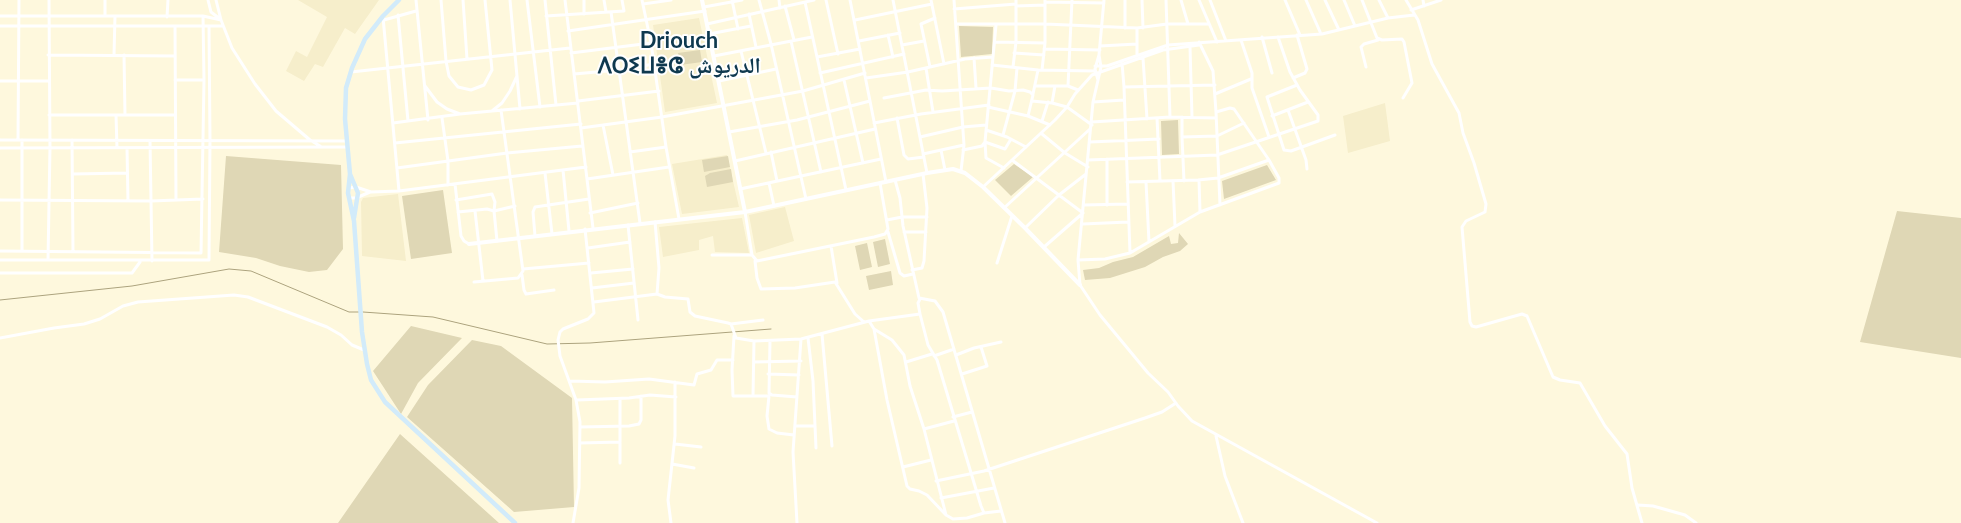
<!DOCTYPE html>
<html>
<head>
<meta charset="utf-8">
<style>
	body { margin:0 }
	canvas { display:block; background:#fef8dd }
</style>
</head>
<body>
<canvas width="1961" height="523"></canvas>
<script>
const g = document.querySelector('canvas').getContext('2d');
g.lineJoin = 'round';
function fillPath(path, color) { g.fillStyle = color; g.fill(path, 'evenodd'); }
const poly = rows => new Path2D(rows.map(r => 'M' + r).join(''));
function strokePath(path, color, width, dash) { g.strokeStyle = color; g.lineWidth = width; g.lineCap = dash ? 'butt' : 'round'; g.setLineDash(dash || []); g.stroke(path); }
function write(font, color, halo, rows, align = 'center') {
  g.font = font + ' Lato,"Noto Naskh Arabic","Noto Sans Tifinagh",sans-serif'; g.lineWidth = 4; g.setLineDash([]); g.textBaseline = 'middle'; g.strokeStyle = halo; g.fillStyle = color; for (const [text, x, y, turn = 0] of rows) {
    g.save(); g.translate(x, y); g.rotate((+turn || 0) * Math.PI / 180); g.textAlign = isNaN(turn) ? turn : align; if (halo) g.strokeText(text, 0, 0); g.fillText(text, 0, 0); g.restore();
  }
}
const built = poly([
	[298,0,379,0,355,34,345,28,323,67,315,64,304,81,286,71,296,51,307,57,327,17],
	[699,18,717,103,665,112,653,25],
	[1385,103,1390,141,1348,153,1343,116],
	[727,155,739,207,682,214,672,164],
	[398,194,406,261,362,256,361,202,363,198],
	[785,207,794,241,756,253,749,215],
	[742,218,749,253,715,252,713,236,699,240,699,250,663,257,659,227]
]);
const green = poly([
	[959,26,993,27,992,54,961,57],
	[700,50,702,62,680,65,678,53],
	[1178,120,1179,154,1162,155,1161,121],
	[226,156,341,165,343,249,327,270,309,272,280,266,256,258,219,252],
	[728,156,730,167,704,172,702,160],
	[1014,164,1033,177,1011,196,995,180],
	[1267,165,1276,180,1224,199,1222,181],
	[731,169,733,182,707,187,705,176,710,173],
	[443,190,452,253,411,259,402,196],
	[1897,211,1961,218,1961,358,1860,342],
	[1179,233,1188,244,1180,251,1163,257,1145,267,1110,278,1085,280,1083,270,1099,268,1113,262,1133,257,1169,236,1171,244,1178,243],
	[885,239,890,264,878,267,873,242],
	[867,243,872,267,860,270,855,246],
	[891,271,893,285,869,290,866,276],
	[411,326,462,338,418,383,401,414,373,371],
	[472,340,501,346,572,398,574,507,514,512,407,417,428,385],
	[400,434,499,523,338,523]
]);
const stream = poly([
	[0,300,132,286,229,269,251,271,349,312,359,312],
	[363,312,433,317,547,344,590,343,771,329]
]);
const minor = poly([
	[208,0,211,12,220,19],
	[216,0,221,20,232,48,255,84,276,111,310,140,320,146],
	[416,0,428,120],
	[441,0,446,61,449,76,458,87,471,90,484,85,492,70,485,0],
	[463,0,467,59],
	[510,0,520,109],
	[527,0,540,107],
	[545,0,556,105],
	[565,0,593,228],
	[584,0,584,14],
	[604,0,606,12],
	[642,0,651,43,666,147,679,219],
	[732,0,738,29],
	[759,0,771,44,806,199],
	[779,0,780,8],
	[826,0,838,54],
	[850,0,886,182],
	[893,0,927,173],
	[931,0,944,64],
	[954,0,964,145,961,171],
	[1072,0,1068,86,1078,90],
	[1104,0,1099,55,1101,67,1093,102,1078,260,1080,285,1100,315,1148,373,1168,392,1178,406,1192,421,1377,523],
	[1142,0,1143,28],
	[1166,0,1170,117],
	[1181,0,1188,24],
	[1199,0,1217,42],
	[1210,0,1226,41],
	[1285,0,1300,35],
	[1306,0,1321,34],
	[1325,0,1339,30],
	[1344,0,1355,26],
	[1362,0,1377,38,1382,40,1402,39,1404,42,1412,83,1403,98],
	[1379,0,1388,18],
	[1406,0,1418,20,1432,64,1459,113,1463,133,1474,163,1486,204,1485,212,1466,221,1462,227,1470,322,1472,326,1476,327,1522,314,1527,316,1553,377,1560,380,1580,383,1605,426,1627,454,1632,488,1642,523],
	[1423,0,1424,6],
	[805,2,846,190],
	[1045,2,1104,3],
	[643,4,671,0],
	[785,6,794,40],
	[1016,6,1045,5],
	[704,7,742,0],
	[954,9,1016,4],
	[1411,10,1441,0],
	[611,12,640,223],
	[749,14,756,47],
	[398,15,408,121],
	[0,16,203,16,221,20],
	[105,16,105,0],
	[546,16,624,11,622,0],
	[167,17,168,0],
	[383,17,399,191],
	[384,20,416,11],
	[855,20,932,4],
	[707,24,814,0],
	[956,24,1045,24,1137,28,1167,24,1208,24],
	[0,26,223,26],
	[175,26,176,200],
	[1125,28,1125,0],
	[568,31,705,11],
	[709,34,751,26],
	[888,35,893,57],
	[1262,37,1272,73],
	[1241,40,1252,73,1252,88,1269,137],
	[791,41,821,172],
	[859,41,900,33],
	[995,42,1045,43],
	[902,45,924,41],
	[1100,46,1137,44],
	[1190,47,1192,117],
	[1044,49,1100,50],
	[741,51,766,153],
	[571,53,651,43],
	[1014,53,1044,55],
	[48,55,175,56],
	[114,55,115,16],
	[124,55,125,115],
	[1137,55,1137,28],
	[714,56,812,37],
	[817,57,860,49],
	[974,58,976,88],
	[1143,58,1147,119],
	[1122,63,1124,87],
	[992,65,1038,70,1095,71],
	[1095,66,1107,66,1168,45,1322,34,1388,18,1414,15],
	[930,67,921,24,935,18],
	[1013,67,1016,42,1016,0],
	[1366,67,1361,47,1364,44,1378,40],
	[926,68,933,112],
	[1042,70,1045,43,1045,0],
	[351,72,570,48],
	[820,73,904,54],
	[574,74,619,70,654,64],
	[866,78,908,72,965,59,993,57],
	[1293,78,1305,73,1307,69,1297,35],
	[175,80,204,80],
	[844,80,863,163],
	[1098,80,1095,69,1099,55],
	[0,81,49,81],
	[719,81,776,69],
	[1297,85,1267,97,1284,150,1291,151,1335,135],
	[425,86,437,102,447,109,460,114],
	[1035,86,1068,86],
	[1033,94,1038,70],
	[1215,94,1251,79],
	[884,98,926,90,942,91,991,88,1009,91,1023,90,1030,92,1033,95,1028,116],
	[578,101,659,91],
	[1032,101,1052,103,1067,107,1092,125],
	[1093,102,1124,100],
	[1052,103,1055,86],
	[988,107,1028,116,1050,125],
	[1288,110,1306,160,1307,169],
	[492,111,502,103,510,91,517,76],
	[1216,112,1220,205],
	[49,115,175,115],
	[116,115,117,148],
	[1272,116,1308,102],
	[1182,117,1182,137],
	[442,118,448,161,448,185],
	[897,118,904,155,908,159,924,157],
	[1157,118,1160,181],
	[1042,121,1048,102],
	[1092,122,1170,117,1216,118],
	[393,123,460,114,578,103],
	[874,123,921,114,989,105],
	[603,125,613,175],
	[581,128,662,117,803,91,865,73],
	[986,130,1007,137,1026,147],
	[729,132,797,120,870,101],
	[1042,134,1065,153,1088,167],
	[1003,135,1015,91,1017,68],
	[920,137,963,127,986,125],
	[18,139,19,0],
	[0,140,346,141],
	[72,140,73,251],
	[150,141,152,261],
	[1090,142,1159,139],
	[395,143,581,124],
	[0,148,347,147],
	[127,148,128,201],
	[941,150,945,170],
	[963,150,982,146,985,142,996,25],
	[630,152,666,147],
	[771,152,777,181],
	[923,154,964,145],
	[1107,159,1107,205],
	[1012,160,1083,213,1044,247],
	[1088,160,1217,155,1318,121,1318,115,1300,90,1290,72,1278,37],
	[735,161,875,129],
	[397,168,507,153,582,146],
	[1004,168,986,158,985,142,1005,149,1011,139],
	[563,170,569,231],
	[545,173,552,234],
	[73,174,127,173],
	[587,179,669,167],
	[895,180,900,198,903,226,919,298,935,301,943,312,1005,523],
	[1199,180,1200,212],
	[1173,181,1175,226],
	[1184,181,1182,137,1217,136,1244,123],
	[1127,182,1198,180,1218,178,1269,160],
	[1146,182,1149,242],
	[769,183,774,206],
	[455,184,461,236,464,241,469,244],
	[983,187,1055,120,1067,107,1075,94,1092,75,1163,50,1199,45],
	[349,188,356,187,371,192,399,191,586,167],
	[740,189,881,159],
	[349,198,356,198,370,192],
	[0,200,151,201,203,199],
	[456,200,492,194,495,202,494,211,515,206],
	[1084,205,1127,204],
	[1004,208,1090,129],
	[475,211,483,281],
	[458,212,487,209,494,211,497,241],
	[745,212,752,255,757,261,874,237,885,234,888,229,880,183],
	[590,213,638,203],
	[887,220,902,217,927,217],
	[1083,224,1128,222],
	[628,225,638,320],
	[1025,228,1059,195,1086,174],
	[888,232,900,273,904,276,913,274],
	[904,232,926,232],
	[535,236,533,212,535,207,589,199],
	[831,246,837,283],
	[588,248,630,242],
	[0,251,201,253,204,80,203,16],
	[22,251,22,140],
	[1130,253,1124,87,1215,85],
	[712,255,752,255],
	[0,260,209,260],
	[48,260,50,147,49,0],
	[209,260,210,140,209,27],
	[1078,260,1105,259,1130,253,1200,212,1279,183,1279,178,1269,160,1234,109,1230,108,1216,112,1213,71,1199,42],
	[755,261,757,278,761,289,795,288,835,282,855,314,864,322],
	[997,263,1012,216],
	[523,269,589,263],
	[912,270,922,268,924,261,927,208,923,174],
	[0,273,132,273,140,262],
	[591,273,633,269],
	[522,275,524,290,526,294,554,290],
	[474,282,518,278,523,271,501,110],
	[592,288,634,283],
	[657,294,665,297,688,299,690,312,695,316,728,323,731,324,736,338,754,341,801,339,869,321,920,314],
	[920,299,918,303,920,314,928,345,937,360,981,506,984,513,1001,511],
	[594,302,657,294,659,268,655,222],
	[869,321,874,329,887,400,907,486,910,489,919,491,927,495,946,515],
	[731,324,763,320],
	[874,329,892,340,904,355,910,386,924,429,946,515,953,519,967,518,984,513],
	[822,334,832,446],
	[734,336,732,370,733,396,769,396],
	[0,338,54,328,84,324,100,319,123,306,138,302,234,295,248,297,327,327,341,335,352,345,364,350],
	[808,338,813,381,816,448],
	[770,341,769,393,772,395,797,397],
	[956,355,974,348,1001,342],
	[934,356,954,349],
	[754,362,801,361],
	[906,362,932,354],
	[768,374,799,375],
	[962,374,987,366,981,347],
	[570,381,605,382,649,379,694,385,697,374,711,370,717,360,733,360],
	[753,396,754,341],
	[769,396,767,416,769,429,777,433,794,435],
	[577,400,629,398,650,395,676,397],
	[953,417,972,412],
	[795,426,815,426],
	[580,427,629,426,639,424,641,420,641,396],
	[924,429,954,421],
	[1216,436,1225,476,1243,523],
	[580,443,620,442],
	[675,444,701,447],
	[620,463,620,399],
	[672,464,694,468],
	[903,467,931,460],
	[936,481,984,471,1145,418,1162,412,1176,403],
	[941,498,994,488],
	[1638,505,1653,506,1685,515,1696,523],
	[573,523,579,488,580,422,576,400,560,356,558,340,560,332,563,329,588,319,594,313,585,229],
	[671,523,668,500,675,436,675,382],
	[797,523,793,452,801,339]
]);
const tertiary = poly([
	[702,0,745,212],
	[469,244,745,212,927,173,953,169,965,173,983,187,1025,228,1080,285]
]);
const secondary = poly([
	[350,174,348,193,354,221,362,332,367,364,371,380,385,402,515,523],
	[354,218,358,193,350,174,345,119,346,88,352,68,365,39,383,16,399,0]
]);
const districtNames = [
	["Driouch",679,41],
	["ⴷⵔⵉⵡⴻⵛ الدريوش",679,66]
];
fillPath(built, '#f6eecb');
fillPath(green, '#dfd7b5');
strokePath(stream, '#aca37e', 1);
strokePath(minor, '#fff', 3);
strokePath(tertiary, '#fff', 4);
strokePath(secondary, '#d2ebfa', 4.5);
write('bold 22px', '#0f394f', '#fff', districtNames);
</script>
</body>
</html>
